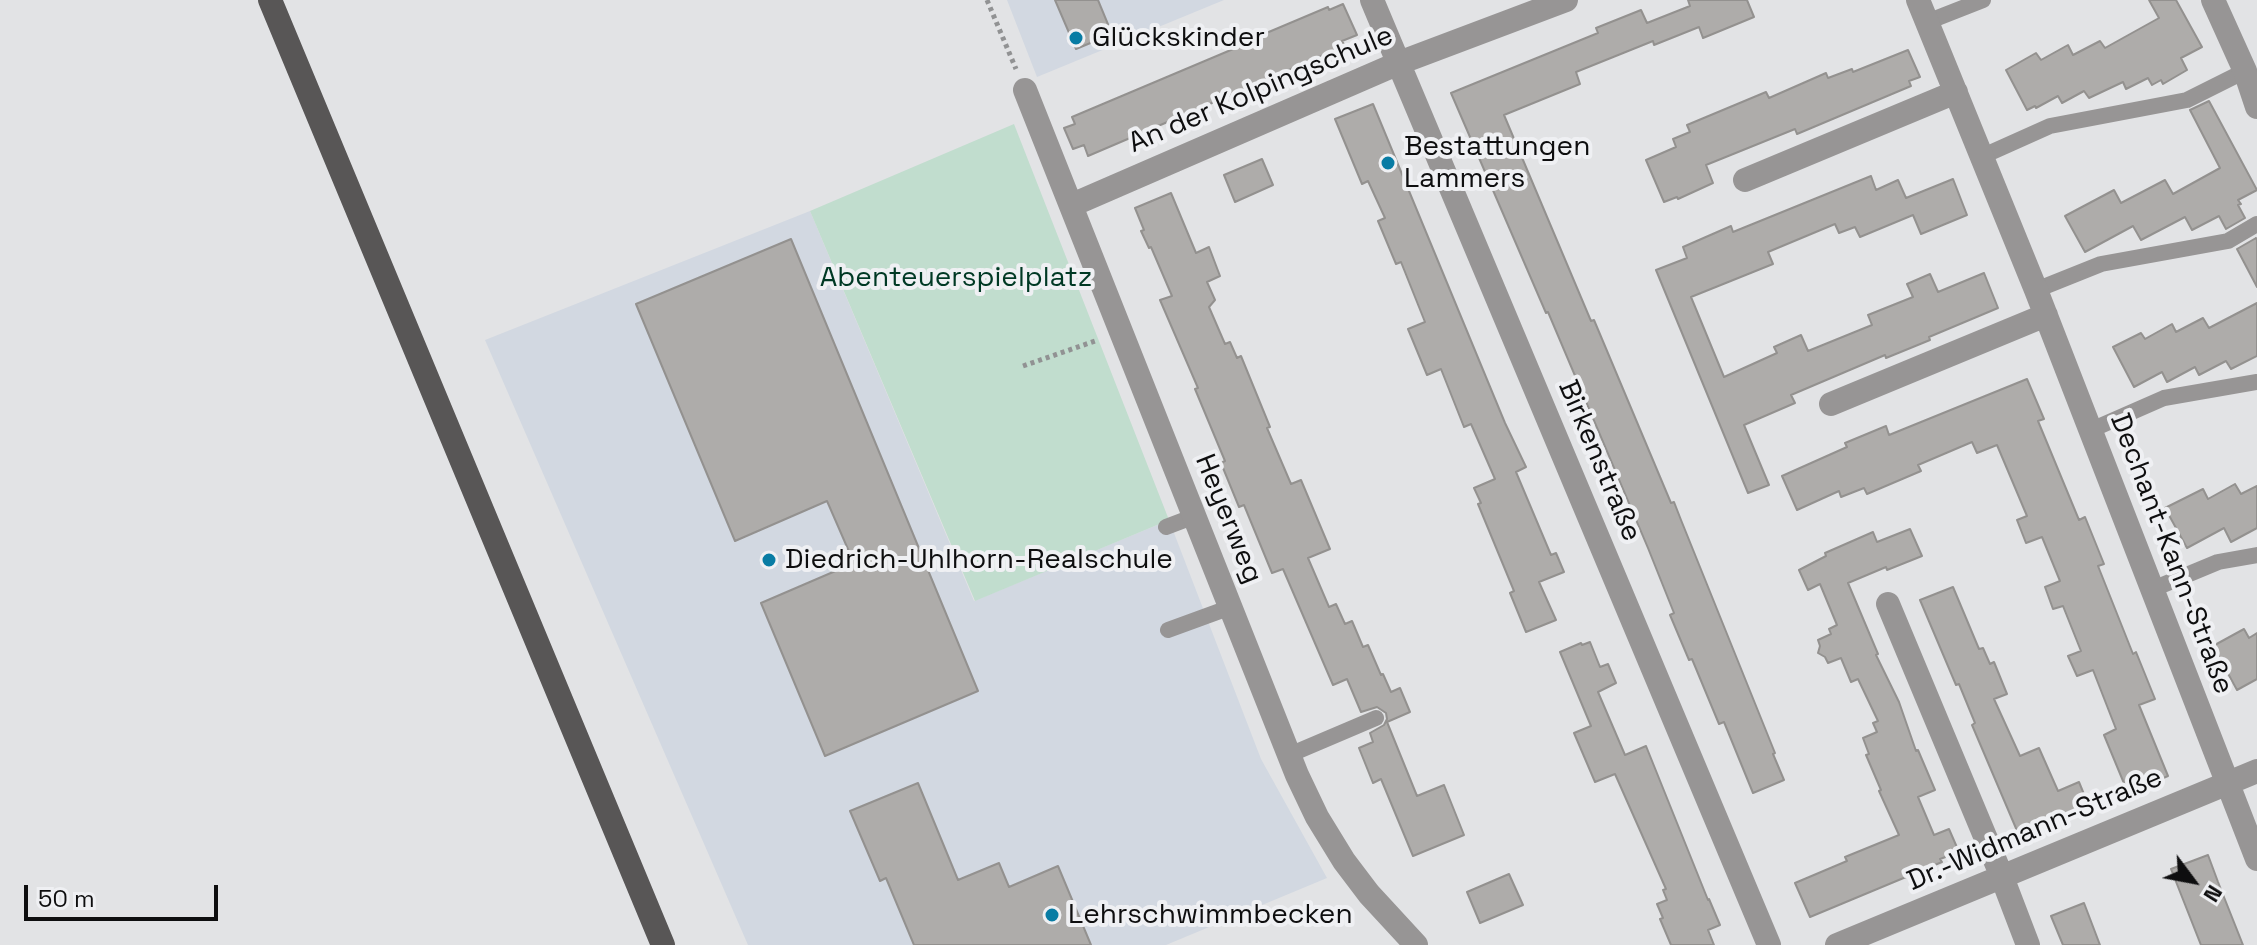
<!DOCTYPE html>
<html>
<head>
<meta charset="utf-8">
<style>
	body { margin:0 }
	#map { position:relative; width:2257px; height:945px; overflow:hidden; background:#e2e3e5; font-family:"Space Grotesk",sans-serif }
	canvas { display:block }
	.north { position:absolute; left:2153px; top:841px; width:80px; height:80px; -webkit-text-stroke:6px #eff0f3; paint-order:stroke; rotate:122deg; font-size:22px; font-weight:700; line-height:32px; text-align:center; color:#0e0e0f }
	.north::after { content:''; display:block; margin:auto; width:28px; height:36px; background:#0e0e0f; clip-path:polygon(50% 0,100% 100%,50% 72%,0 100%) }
	.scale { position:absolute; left:24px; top:885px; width:194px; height:36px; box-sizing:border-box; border:4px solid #0e0e0f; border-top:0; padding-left:10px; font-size:24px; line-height:28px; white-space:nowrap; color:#0e0e0f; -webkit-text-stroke:6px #eff0f3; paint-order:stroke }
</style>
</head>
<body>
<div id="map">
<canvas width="2257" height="945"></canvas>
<div class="north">N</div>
<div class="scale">50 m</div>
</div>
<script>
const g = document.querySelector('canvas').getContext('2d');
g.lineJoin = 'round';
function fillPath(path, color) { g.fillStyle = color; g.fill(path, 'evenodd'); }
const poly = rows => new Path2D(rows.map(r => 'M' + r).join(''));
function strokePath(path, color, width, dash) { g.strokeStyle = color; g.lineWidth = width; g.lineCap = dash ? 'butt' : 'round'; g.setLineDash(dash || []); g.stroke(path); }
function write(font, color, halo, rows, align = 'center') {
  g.font = font + ' "Space Grotesk",sans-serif'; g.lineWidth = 8; g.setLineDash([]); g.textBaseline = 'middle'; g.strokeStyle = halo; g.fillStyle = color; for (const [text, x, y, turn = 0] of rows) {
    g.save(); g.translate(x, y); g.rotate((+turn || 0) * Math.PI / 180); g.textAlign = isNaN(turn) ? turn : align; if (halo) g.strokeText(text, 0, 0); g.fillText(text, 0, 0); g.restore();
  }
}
const built = poly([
	[1007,0,1224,0,1037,77],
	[810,211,974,601,1169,520,1261,759,1327,878,1166,945,748,945,485,340]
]);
const green = poly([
	[1014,124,1169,520,975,601,810,211]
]);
const building = poly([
	[1055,0,1098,0,1112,34,1076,49,1055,0],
	[1688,0,1747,0,1754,17,1703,38,1699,27,1654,45,1653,41,1576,72,1580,84,1504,115,1591,321,1594,320,1671,503,1674,502,1681,520,1775,753,1773,754,1784,780,1753,793,1724,722,1719,724,1692,659,1689,660,1670,615,1674,613,1648,548,1548,312,1546,313,1451,93,1598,33,1596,28,1641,10,1647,23,1690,6,1688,0],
	[2149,0,2176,0,2202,47,2181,58,2187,70,2163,84,2161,80,2152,85,2148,78,2126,89,2123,82,2089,98,2084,91,2062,103,2058,96,2036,108,2035,106,2027,110,2006,70,2036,53,2041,60,2068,45,2073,55,2100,41,2105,48,2159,18,2149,0],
	[1343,4,1357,35,1342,41,1345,46,1088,156,1084,145,1073,149,1064,128,1075,124,1072,117,1264,36,1264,34,1328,7,1329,10,1343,4],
	[1908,50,1920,77,1909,81,1911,86,1797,134,1795,129,1706,165,1713,183,1678,199,1677,197,1664,202,1646,160,1676,147,1673,139,1690,132,1687,125,1766,92,1769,98,1826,73,1828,78,1852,69,1853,72,1908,50],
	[2209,101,2257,190,2238,200,2241,204,2238,205,2245,218,2226,229,2219,216,2192,230,2185,217,2141,240,2133,226,2085,252,2065,216,2114,190,2121,203,2165,180,2173,194,2220,168,2190,110,2209,101],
	[1373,104,1505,423,1526,467,1516,472,1551,555,1556,553,1564,572,1539,582,1556,620,1526,632,1510,593,1514,591,1478,504,1481,503,1474,488,1495,479,1471,424,1464,427,1441,369,1427,375,1408,329,1425,322,1401,262,1396,264,1378,221,1385,218,1368,181,1362,184,1335,119,1373,104],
	[1262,159,1273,185,1235,202,1224,175,1262,159],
	[1871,176,1876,190,1898,180,1906,198,1953,179,1967,215,1921,234,1913,215,1860,237,1855,227,1839,233,1835,224,1768,252,1773,264,1691,297,1724,377,1777,353,1774,347,1801,335,1808,351,1872,325,1868,315,1913,297,1907,284,1930,274,1938,292,1984,273,1998,308,1929,337,1930,340,1886,358,1885,355,1791,395,1795,403,1744,425,1769,485,1748,493,1656,270,1687,258,1683,247,1731,226,1733,232,1871,176],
	[1171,193,1196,253,1209,247,1220,276,1207,282,1215,300,1209,307,1225,344,1230,342,1237,358,1241,356,1270,427,1267,428,1291,484,1301,480,1330,549,1308,558,1329,607,1336,604,1345,624,1352,621,1363,647,1368,645,1381,675,1383,674,1391,692,1400,688,1410,712,1387,722,1417,796,1444,785,1464,835,1413,856,1381,779,1373,783,1359,748,1373,742,1370,733,1384,725,1387,719,1386,713,1377,707,1361,712,1347,679,1333,685,1283,569,1272,573,1244,505,1239,507,1221,463,1225,461,1195,389,1198,388,1160,300,1172,296,1151,247,1149,248,1141,231,1144,230,1135,208,1171,193],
	[2256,238,2257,240,2257,287,2237,249,2256,238],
	[791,239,978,691,825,756,761,603,854,563,827,501,735,541,636,304,791,239],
	[2257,303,2257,356,2231,369,2226,361,2199,375,2195,367,2167,382,2162,372,2134,387,2113,347,2141,333,2145,339,2172,324,2176,332,2203,318,2209,328,2257,303],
	[2027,379,2044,419,2038,421,2079,520,2085,517,2104,564,2098,566,2133,654,2136,652,2155,699,2139,705,2168,776,2128,793,2104,735,2116,729,2093,670,2077,676,2068,656,2081,651,2063,606,2053,609,2045,587,2060,581,2042,537,2026,543,2017,520,2027,516,1997,445,1977,453,1972,442,1918,465,1921,471,1867,494,1864,488,1841,497,1839,491,1797,510,1782,476,1847,447,1845,443,1886,426,1889,435,2027,379],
	[2235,484,2241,494,2257,486,2257,528,2231,542,2224,528,2187,548,2165,508,2203,489,2208,499,2235,484],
	[1910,529,1922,556,1887,570,1886,567,1848,583,1878,654,1876,655,1899,702,1916,751,1918,750,1935,790,1918,797,1934,835,1949,829,1959,852,1940,859,1942,862,1810,917,1795,883,1847,861,1845,857,1899,835,1879,791,1881,790,1866,755,1869,754,1863,738,1877,732,1873,723,1878,721,1858,679,1851,682,1841,658,1828,663,1825,657,1818,653,1820,646,1818,640,1831,634,1829,629,1837,625,1820,584,1808,590,1799,570,1826,556,1825,553,1873,532,1877,542,1910,529],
	[1953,587,1979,649,1983,648,1990,664,1994,662,2007,694,1994,699,2020,756,2039,748,2058,791,2079,782,2088,804,2018,833,1972,725,1975,723,1959,684,1956,685,1920,600,1953,587],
	[2244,629,2249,638,2257,633,2257,679,2237,690,2213,646,2244,629],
	[1590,642,1600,667,1608,664,1616,683,1598,692,1625,755,1646,746,1708,900,1709,899,1720,925,1708,930,1714,945,1671,945,1660,919,1663,918,1657,904,1667,900,1663,890,1666,889,1615,774,1595,782,1574,733,1591,726,1560,652,1581,643,1582,645,1590,642],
	[918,783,958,880,999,863,1009,887,1058,866,1091,945,914,945,886,878,880,881,850,811,918,783],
	[2208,855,2218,882,2243,945,2201,945,2171,869,2208,855],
	[1509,874,1523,905,1480,923,1467,892,1509,874],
	[2084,903,2100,945,2063,945,2051,916,2084,903]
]);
const path = poly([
	[987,0,1016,69],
	[1023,366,1098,340]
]);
const lane = poly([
	[1927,22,1983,0],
	[1983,156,2050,126,2187,100,2245,71],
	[2036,290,2101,264,2228,241,2257,224],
	[2091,430,2164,398,2257,382],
	[1166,527,1195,516],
	[2153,589,2218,562,2257,555],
	[1168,630,1231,607],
	[1289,755,1376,718]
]);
const street = poly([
	[1372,0,1769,945],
	[1918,0,2036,290,2257,859],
	[2213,0,2245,71,2257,107],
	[1025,90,1297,775,1317,817,1344,861,1369,894,1416,945],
	[1745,180,1956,92],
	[1072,205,1399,63,1566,0],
	[1831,404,2046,315],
	[1888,604,2002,877,2028,945],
	[1837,945,2257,771]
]);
const primary = poly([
	[270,0,663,945]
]);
const markers = [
	[1076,38,8,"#087ca4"],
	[1388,163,8,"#087ca4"],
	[769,560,8,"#087ca4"],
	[1052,915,8,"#087ca4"]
];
const poiNames = [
	["Glückskinder",1092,38],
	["Bestattungen",1404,147],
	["Lammers",1404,179],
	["Diedrich-Uhlhorn-Realschule",785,560],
	["Lehrschwimmbecken",1068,915]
];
const streetNames = [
	["An der Kolpingschule",1261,90,-23],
	["Birkenstraße",1599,461,67],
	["Heyerweg",1228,519,68],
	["Dechant-Kann-Straße",2171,554,69],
	["Dr.-Widmann-Straße",2035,830,-23]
];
const parkNames = [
	["Abenteuerspielplatz",956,278]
];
fillPath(built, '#d2d8e1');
fillPath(green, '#c1ddce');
fillPath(building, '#aeacaa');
strokePath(building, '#93918f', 2);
strokePath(path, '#919293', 5, [4, 4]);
strokePath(lane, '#979595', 16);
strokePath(street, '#979595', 24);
strokePath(primary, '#585656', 24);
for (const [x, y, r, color] of markers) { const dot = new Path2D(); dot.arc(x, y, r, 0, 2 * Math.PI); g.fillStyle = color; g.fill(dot); strokePath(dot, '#eff0f3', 3); }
write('28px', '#0e0e0f', '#eff0f3', poiNames, 'left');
write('28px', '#0e0e0f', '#eff0f3', streetNames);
write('28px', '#003924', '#eff0f3', parkNames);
</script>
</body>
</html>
